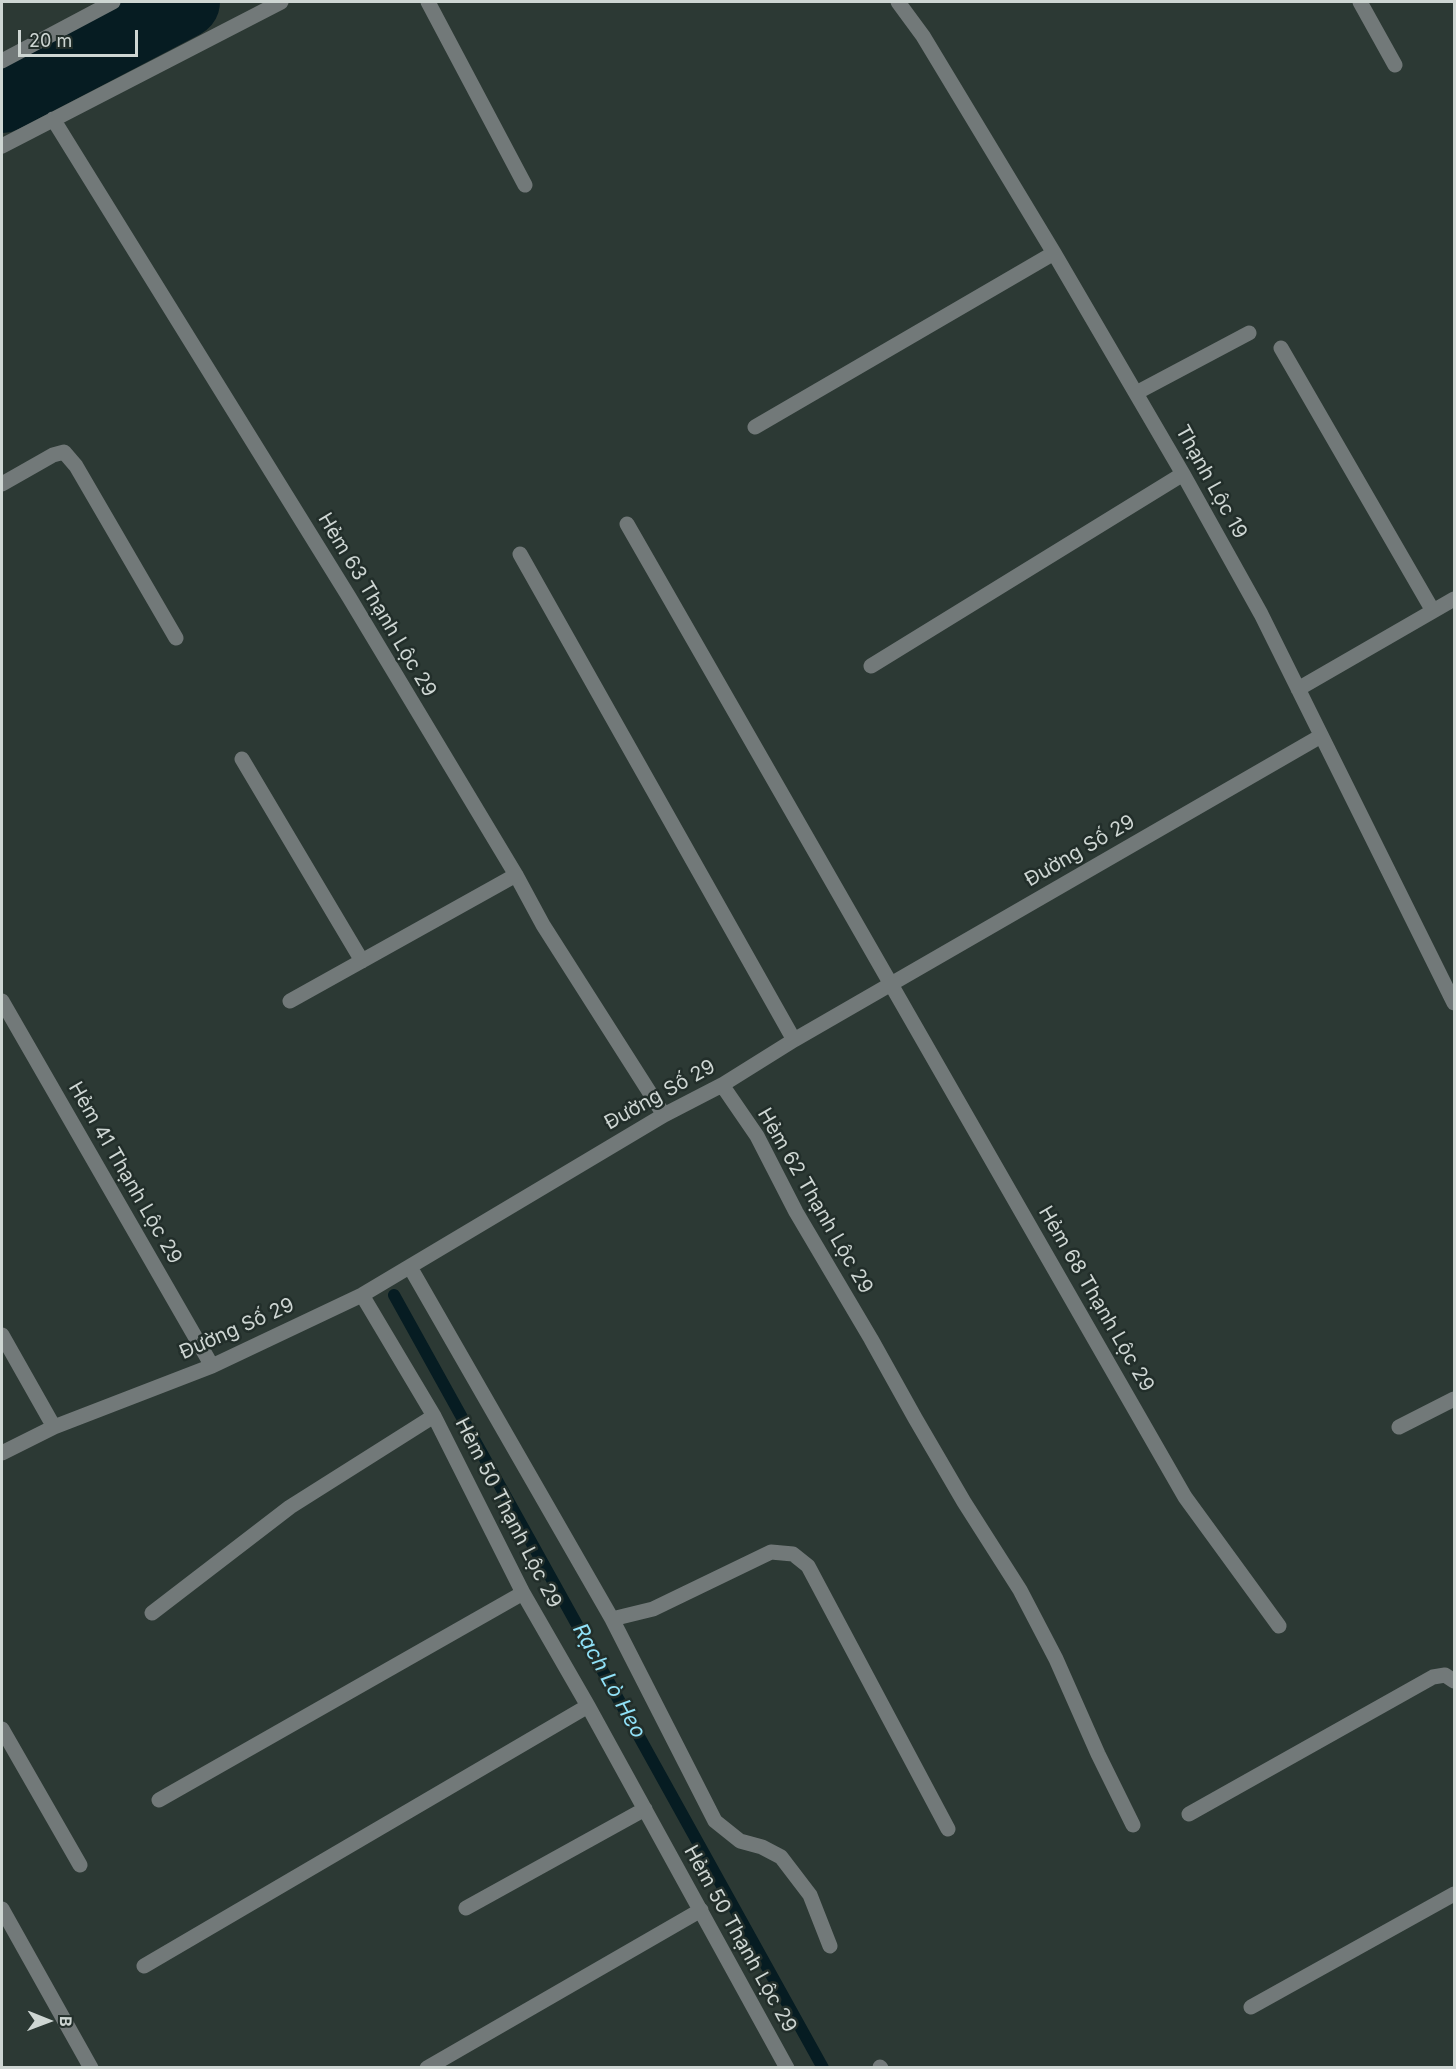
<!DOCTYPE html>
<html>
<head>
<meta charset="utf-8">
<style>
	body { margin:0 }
	#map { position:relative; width:1456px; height:2069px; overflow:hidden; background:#2c3934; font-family:Inter,sans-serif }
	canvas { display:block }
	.frame { position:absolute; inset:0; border:3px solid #ced6d3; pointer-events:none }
	.north { position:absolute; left:18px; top:1991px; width:60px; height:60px; -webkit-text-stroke:4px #222e2a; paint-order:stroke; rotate:91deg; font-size:16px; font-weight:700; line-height:24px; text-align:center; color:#ced6d3 }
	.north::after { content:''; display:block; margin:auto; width:21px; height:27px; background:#ced6d3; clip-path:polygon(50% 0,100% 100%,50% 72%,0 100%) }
	.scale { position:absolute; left:18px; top:30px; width:120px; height:27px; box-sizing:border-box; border:3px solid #ced6d3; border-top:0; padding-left:8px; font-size:18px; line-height:21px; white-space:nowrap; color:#ced6d3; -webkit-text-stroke:4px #222e2a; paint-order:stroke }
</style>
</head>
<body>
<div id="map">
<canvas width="1456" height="2069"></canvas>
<div class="frame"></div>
<div class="north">B</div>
<div class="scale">20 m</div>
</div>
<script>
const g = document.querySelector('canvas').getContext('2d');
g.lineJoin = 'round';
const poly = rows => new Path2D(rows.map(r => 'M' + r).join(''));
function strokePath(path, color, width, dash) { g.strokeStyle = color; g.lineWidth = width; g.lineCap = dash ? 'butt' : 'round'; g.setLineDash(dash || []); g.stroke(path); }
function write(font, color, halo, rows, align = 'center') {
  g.font = font + ' Inter,sans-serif'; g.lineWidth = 5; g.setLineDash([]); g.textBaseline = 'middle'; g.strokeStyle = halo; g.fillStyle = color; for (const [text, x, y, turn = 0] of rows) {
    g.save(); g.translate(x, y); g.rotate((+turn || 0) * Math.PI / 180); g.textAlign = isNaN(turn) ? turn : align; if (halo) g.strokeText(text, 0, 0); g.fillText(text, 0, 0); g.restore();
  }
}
const stream = poly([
	[394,1295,823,2068]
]);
const river = poly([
	[2,97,184,2]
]);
const minor = poly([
	[428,2,525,185],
	[898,2,923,36,1054,253,1183,474,1261,614,1454,1003],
	[1360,2,1395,65],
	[2,61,113,2],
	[53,119,349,597,516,875,543,925,664,1115],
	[2,146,281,2],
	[1281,348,1433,611],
	[1136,393,1249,333],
	[755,427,1054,253],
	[2,484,53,455,64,452,76,466,176,638],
	[627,524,1185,1497,1279,1626],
	[520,554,794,1040],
	[871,666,1183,474],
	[1298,689,1454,599],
	[242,759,362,961],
	[2,1001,212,1366],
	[290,1001,516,875],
	[722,1085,757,1136,796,1212,871,1339,915,1418,964,1502,1020,1590,1056,1659,1098,1754,1133,1825],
	[410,1267,612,1619,653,1609,771,1552,793,1554,808,1566,948,1829],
	[362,1295,434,1416,523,1593,588,1706,787,2068],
	[2,1335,54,1427],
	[1399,1427,1454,1399],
	[2,1453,54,1427,212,1366,362,1295,664,1115,722,1085,794,1040,1321,736],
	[152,1613,290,1507,434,1416],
	[612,1619,715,1821,740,1841,762,1847,781,1857,810,1895,830,1946],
	[2,1729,80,1865],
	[159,1800,523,1593],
	[1189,1814,1433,1677,1445,1675,1454,1681],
	[466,1908,645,1809],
	[2,1909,91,2068],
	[144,1966,588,1706],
	[1251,2007,1454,1894],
	[880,2067,881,2068],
	[427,2068,701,1910]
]);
const streetNames = [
	["Thạnh Lộc 19",1211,482,61],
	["Hẻm 63 Thạnh Lộc 29",377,605,59],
	["Đường Số 29",1080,851,-30],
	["Đường Số 29",660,1095,-29],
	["Hẻm 41 Thạnh Lộc 29",125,1173,60],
	["Hẻm 62 Thạnh Lộc 29",815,1201,60],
	["Hẻm 68 Thạnh Lộc 29",1096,1299,60],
	["Đường Số 29",237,1329,-24],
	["Hẻm 50 Thạnh Lộc 29",508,1513,63],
	["Hẻm 50 Thạnh Lộc 29",740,1939,61]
];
const waterNames = [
	["Rạch Lò Heo",609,1681,61]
];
strokePath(stream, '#061c22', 12);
strokePath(river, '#061c22', 72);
strokePath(minor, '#727979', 15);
write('20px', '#ced6d3', '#222e2a', streetNames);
write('italic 21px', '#91e2f9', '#222e2a', waterNames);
</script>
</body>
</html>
